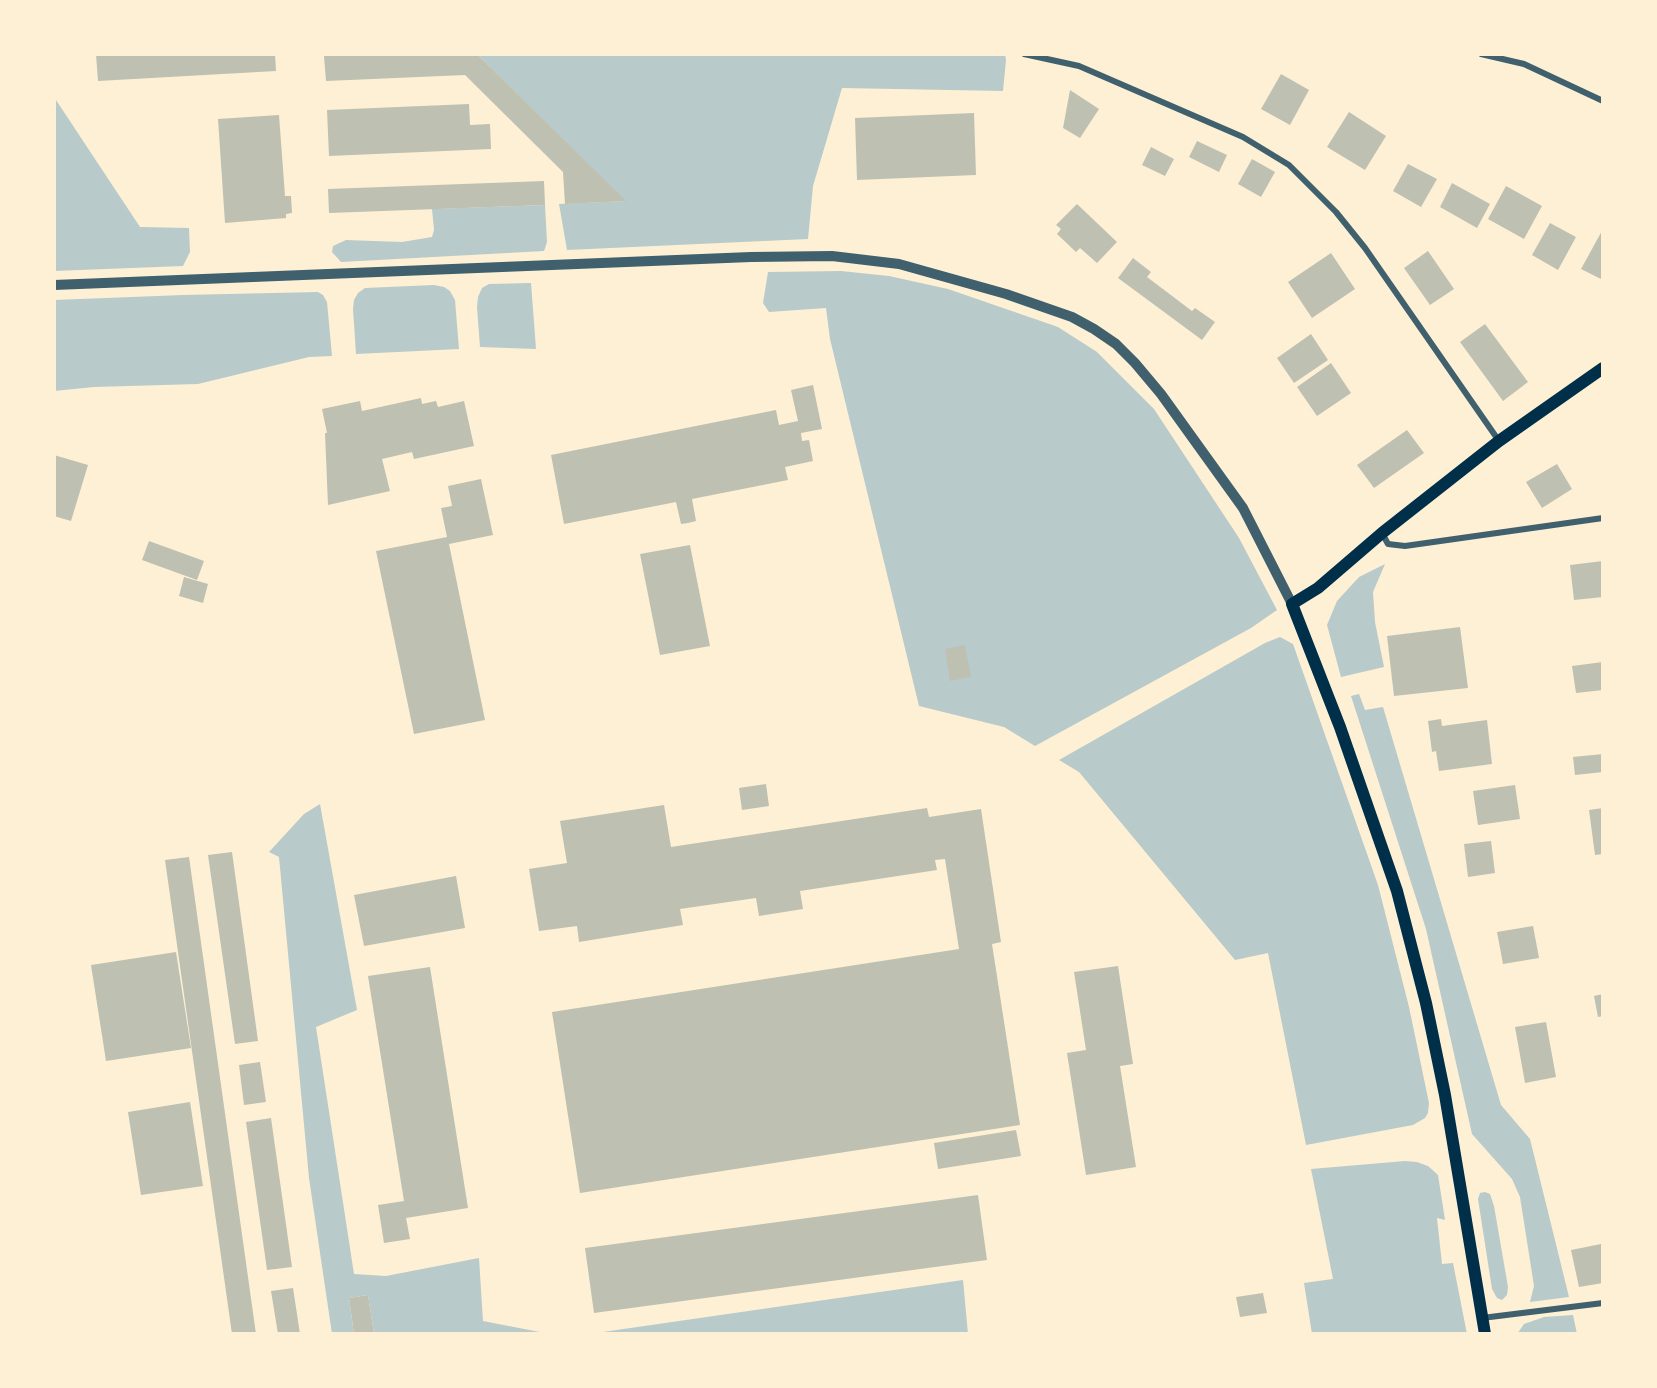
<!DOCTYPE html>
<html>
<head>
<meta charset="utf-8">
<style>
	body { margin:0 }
	#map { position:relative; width:1657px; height:1388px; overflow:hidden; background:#fdf0d5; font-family:Commissioner,sans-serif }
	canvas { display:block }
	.frame { position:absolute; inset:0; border:56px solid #fdf0d5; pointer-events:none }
</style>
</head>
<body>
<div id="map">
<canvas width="1657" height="1388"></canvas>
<div class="frame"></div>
</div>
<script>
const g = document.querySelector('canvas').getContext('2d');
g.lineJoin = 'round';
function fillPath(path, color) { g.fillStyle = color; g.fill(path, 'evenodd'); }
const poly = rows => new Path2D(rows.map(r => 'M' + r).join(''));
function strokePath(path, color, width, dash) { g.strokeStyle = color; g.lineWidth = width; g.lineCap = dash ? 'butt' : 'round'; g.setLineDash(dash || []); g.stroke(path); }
const green = poly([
	[477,54,1005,54,1006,60,1003,91,842,88,813,186,808,239,567,250,559,204,625,201],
	[54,97,140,227,189,228,190,252,183,266,54,271],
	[545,205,547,242,544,251,341,262,332,252,333,246,346,240,402,242,432,237,434,230,432,209],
	[841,271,889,276,948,289,1058,327,1097,352,1154,409,1239,538,1277,610,1251,628,1035,746,1004,727,919,706,830,339,826,308,769,312,763,303,768,272],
	[531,283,536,349,480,347,477,307,478,297,482,288,489,284],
	[434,285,444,287,450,291,455,300,459,349,356,354,353,309,354,300,358,293,365,288],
	[318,292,323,295,327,302,332,356,309,357,198,384,94,387,54,391,54,300,183,295],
	[1385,564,1373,592,1375,622,1384,667,1341,677,1327,625,1337,601,1359,577],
	[1280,637,1293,644,1378,885,1409,1007,1429,1103,1428,1113,1425,1118,1413,1125,1306,1145,1268,953,1235,960,1079,772,1059,760,1265,643],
	[1359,694,1365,710,1383,707,1501,1105,1530,1139,1569,1297,1530,1302,1534,1286,1520,1197,1512,1179,1472,1134,1426,929,1351,696],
	[320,804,357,1010,316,1027,354,1274,386,1276,479,1258,483,1321,550,1334,374,1334,368,1295,349,1298,354,1334,332,1334,309,1178,279,857,269,852,304,814],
	[1405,1161,1417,1162,1428,1166,1438,1175,1445,1220,1437,1218,1442,1264,1453,1263,1467,1334,1312,1334,1304,1283,1333,1279,1311,1169],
	[1485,1192,1490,1194,1494,1206,1508,1287,1507,1295,1502,1300,1497,1298,1492,1289,1478,1199,1480,1193],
	[963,1280,968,1334,589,1334],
	[1573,1315,1577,1334,1517,1334,1524,1324,1544,1317]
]);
const building = poly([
	[96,54,275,54,276,71,98,81],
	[364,54,477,54,626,201,565,204,563,172,465,75,326,81,324,56],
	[1281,74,1309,90,1290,125,1261,109],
	[1070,90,1099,109,1080,138,1063,128],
	[469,104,470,125,490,124,491,149,329,156,327,110],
	[1349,112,1386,136,1365,170,1327,147],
	[974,113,976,175,857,180,855,118],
	[279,115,285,196,291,196,292,213,286,214,286,218,225,223,218,119],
	[1197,141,1227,155,1219,172,1189,157],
	[1151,147,1174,159,1165,176,1142,165],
	[1252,159,1275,172,1261,197,1238,184],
	[1408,164,1437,179,1421,207,1393,191],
	[544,181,545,205,329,213,328,189],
	[1452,183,1490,204,1477,228,1440,207],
	[1506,186,1542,206,1524,239,1488,219],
	[1077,204,1117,242,1097,263,1080,248,1076,252,1057,234,1061,229,1056,225],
	[1550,223,1576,237,1558,270,1532,255],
	[1603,229,1603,280,1581,269],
	[1428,251,1454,289,1430,305,1404,268],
	[1331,253,1355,289,1312,318,1288,282],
	[1133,258,1151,272,1147,277,1192,311,1195,308,1215,322,1202,340,1118,278],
	[1485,324,1528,382,1503,401,1460,342],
	[1311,334,1328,360,1294,383,1277,358],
	[1331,363,1351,393,1317,416,1297,387],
	[813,385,822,429,801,433,802,441,809,440,813,461,785,467,788,480,692,499,696,521,688,523,681,524,676,502,564,524,551,455,776,410,779,425,798,421,791,390],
	[421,398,422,404,436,401,438,407,464,401,474,446,414,459,412,452,382,459,390,491,328,505,325,433,327,433,322,409,360,401,362,411],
	[1407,430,1424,453,1374,488,1357,465],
	[54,455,88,465,71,521,54,516],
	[1557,464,1572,489,1542,508,1526,482],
	[481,479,493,535,449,544,485,720,414,734,376,551,447,537,441,508,452,506,448,486],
	[149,541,204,561,197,580,142,560],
	[690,545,710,646,660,655,640,554],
	[1603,561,1603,597,1574,600,1570,565],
	[184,577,208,584,203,603,179,596],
	[1460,627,1468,688,1394,696,1387,636],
	[965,645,971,677,950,681,945,649],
	[1603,662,1603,690,1576,693,1572,666],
	[1441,719,1442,726,1487,720,1492,764,1439,771,1436,751,1432,752,1428,721],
	[1603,754,1603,772,1575,775,1573,757],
	[766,784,769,806,742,810,739,788],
	[1515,785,1520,819,1478,825,1473,791],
	[664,805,671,847,927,808,929,817,981,809,1001,942,992,944,1020,1125,580,1193,552,1012,959,949,945,859,935,860,937,870,800,891,803,909,759,916,756,898,680,909,683,925,579,942,577,926,539,931,529,869,567,863,560,821],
	[1603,808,1603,854,1595,855,1589,810],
	[1491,841,1495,873,1468,877,1464,844],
	[232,852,258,1041,235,1044,208,855],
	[189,857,256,1334,232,1334,165,860],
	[456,876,465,928,364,946,354,895],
	[1533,926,1539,958,1503,964,1497,932],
	[176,952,191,1048,106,1061,91,965],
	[1118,966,1133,1064,1120,1066,1136,1167,1086,1175,1067,1053,1086,1050,1074,972],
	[430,967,468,1208,406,1218,410,1239,384,1243,378,1205,404,1201,368,976],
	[1603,994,1603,1016,1598,1017,1594,996],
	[1546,1022,1556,1077,1525,1083,1515,1027],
	[260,1062,266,1102,244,1105,239,1065],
	[190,1102,203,1186,141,1195,128,1112],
	[271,1118,292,1267,267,1270,246,1122],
	[1016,1130,1021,1156,938,1169,934,1143],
	[978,1195,987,1260,594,1313,585,1248],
	[1601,1244,1603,1283,1579,1287,1571,1250],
	[293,1288,300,1334,278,1334,271,1291],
	[1263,1293,1267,1313,1240,1317,1236,1297],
	[368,1295,374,1334,354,1334,349,1298]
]);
const minor = poly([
	[1024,54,1079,66,1243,137,1289,165,1336,212,1365,248,1499,441],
	[1481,54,1524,64,1603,101],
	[1382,533,1388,544,1405,546,1603,518],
	[1482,1318,1603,1303]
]);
const tertiary = poly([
	[54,285,751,257,832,256,899,264,1006,294,1072,317,1094,329,1116,344,1135,363,1161,394,1243,508,1292,604]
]);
const secondary = poly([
	[1485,1334,1445,1095,1426,1003,1397,891,1340,727,1292,604,1318,588,1382,533,1499,441,1603,368]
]);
fillPath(green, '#b9caca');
fillPath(building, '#bec0b2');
strokePath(minor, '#3f606c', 6);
strokePath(tertiary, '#3f606c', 10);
strokePath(secondary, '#003049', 12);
</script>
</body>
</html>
